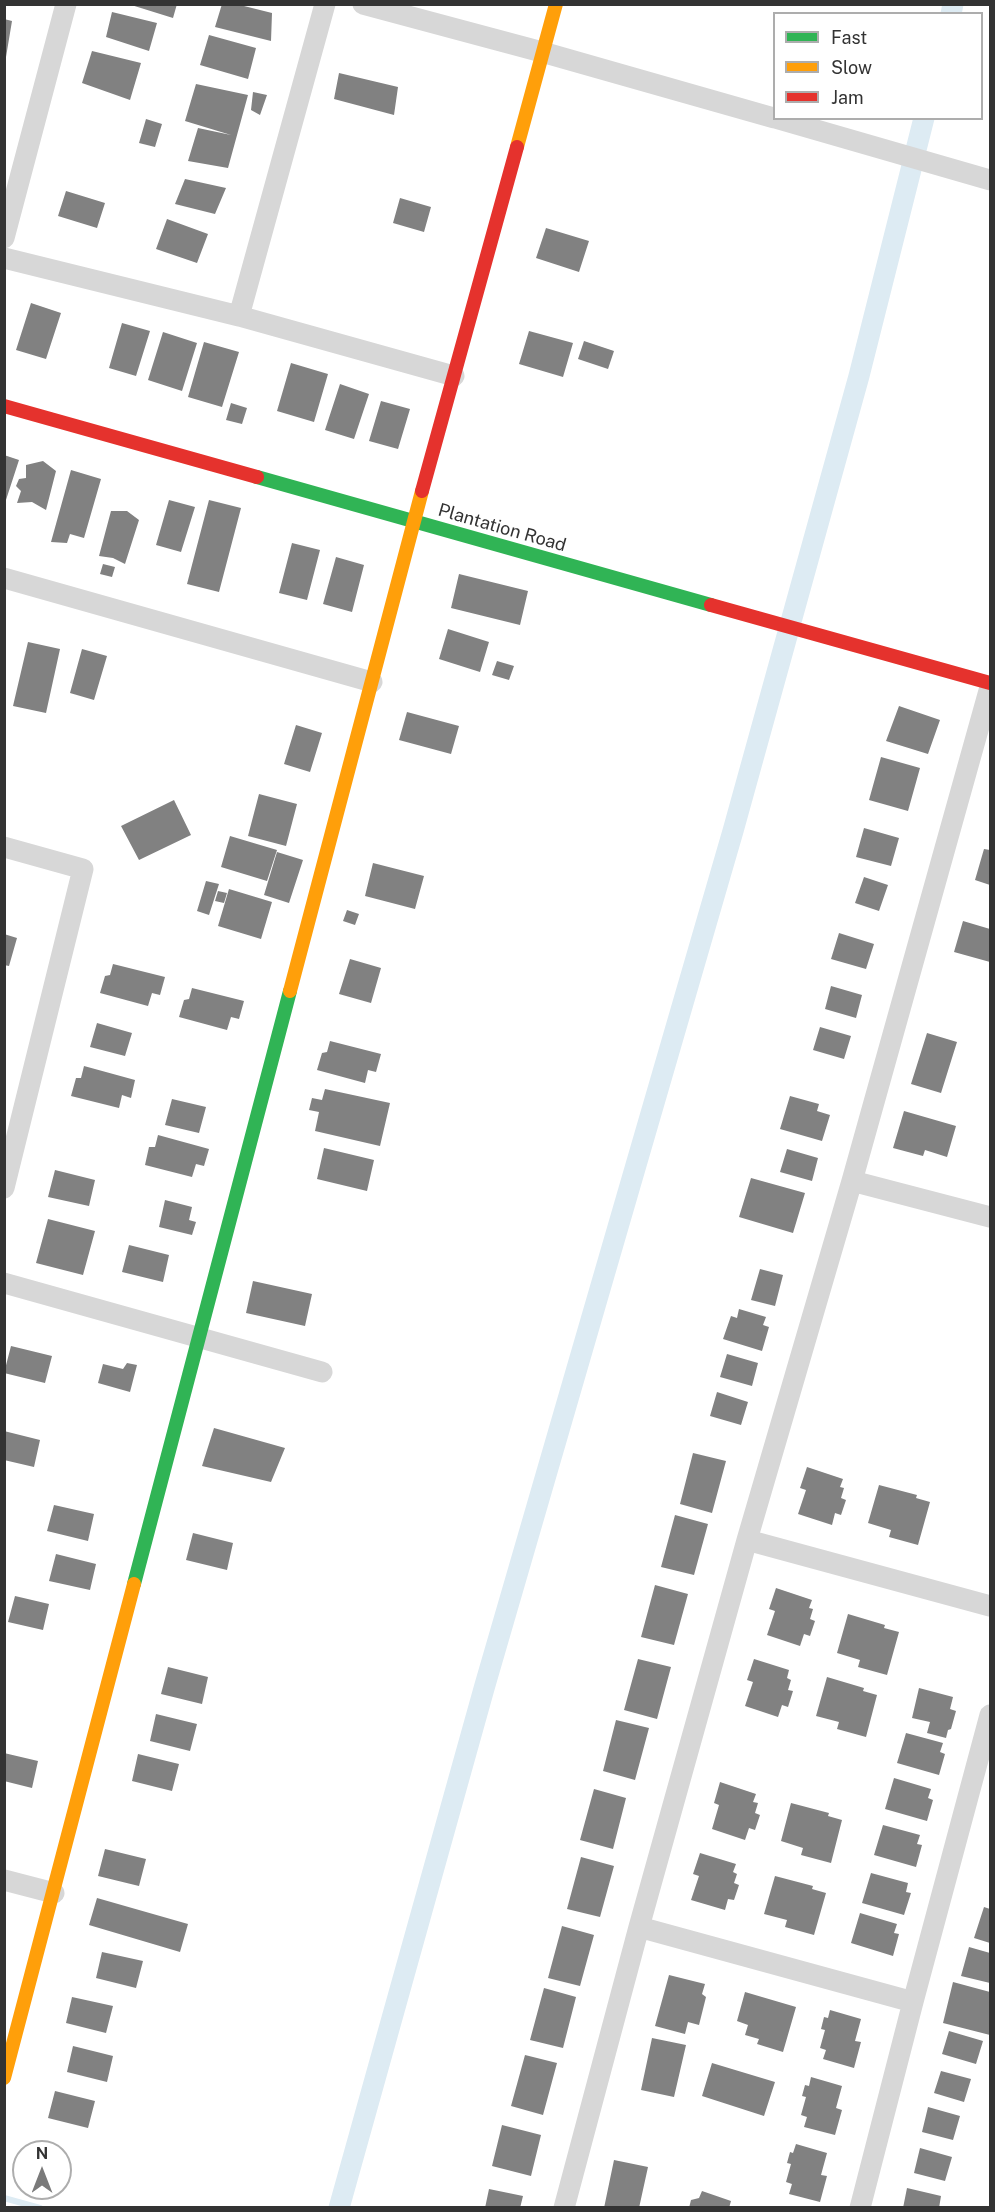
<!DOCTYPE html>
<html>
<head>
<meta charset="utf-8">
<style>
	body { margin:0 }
	#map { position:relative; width:995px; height:2212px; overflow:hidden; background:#fff; font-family:"Public Sans",sans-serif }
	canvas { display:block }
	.frame { position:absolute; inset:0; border:6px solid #333; pointer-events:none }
	.legend { position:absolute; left:773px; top:12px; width:210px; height:108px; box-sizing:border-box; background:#fff; border:2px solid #adadad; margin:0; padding:8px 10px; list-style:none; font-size:18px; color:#333 }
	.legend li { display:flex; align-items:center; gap:12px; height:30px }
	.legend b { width:30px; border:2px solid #adadad }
	.north { position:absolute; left:12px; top:2140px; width:60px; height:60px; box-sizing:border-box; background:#fff; border:2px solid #adadad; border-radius:50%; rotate:0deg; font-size:16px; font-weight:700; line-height:24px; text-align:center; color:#333 }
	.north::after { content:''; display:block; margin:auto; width:21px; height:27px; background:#7a7a7a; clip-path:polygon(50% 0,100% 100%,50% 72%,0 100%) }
</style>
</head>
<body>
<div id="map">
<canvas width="995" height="2212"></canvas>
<div class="frame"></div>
<ul class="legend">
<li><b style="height:8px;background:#30b455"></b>Fast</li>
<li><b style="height:8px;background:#ff9f0a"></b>Slow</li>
<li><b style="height:8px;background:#e5322d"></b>Jam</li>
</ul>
<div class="north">N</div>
</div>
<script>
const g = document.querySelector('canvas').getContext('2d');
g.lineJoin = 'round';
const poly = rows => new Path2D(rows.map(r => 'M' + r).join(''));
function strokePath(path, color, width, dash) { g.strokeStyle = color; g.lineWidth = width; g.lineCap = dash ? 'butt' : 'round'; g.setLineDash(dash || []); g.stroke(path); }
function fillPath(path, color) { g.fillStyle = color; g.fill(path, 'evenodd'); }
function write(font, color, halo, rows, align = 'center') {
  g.font = font + ' "Public Sans",sans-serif'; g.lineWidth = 6; g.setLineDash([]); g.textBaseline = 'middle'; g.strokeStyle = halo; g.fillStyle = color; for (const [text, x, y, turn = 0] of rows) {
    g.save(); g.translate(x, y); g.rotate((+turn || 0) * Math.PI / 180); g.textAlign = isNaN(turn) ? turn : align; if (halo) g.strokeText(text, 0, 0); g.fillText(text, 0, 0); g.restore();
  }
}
const stream = poly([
	[4,2198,40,2208]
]);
const canal = poly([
	[951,14,953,4],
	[339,2208,485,1685,733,831,859,376,924,118]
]);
const building = poly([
	[128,4,177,4,173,18],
	[222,4,236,4,272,13,271,41,215,27],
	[112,12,157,23,149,51,106,37],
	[4,19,12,21,6,57,4,57],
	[209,35,256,48,248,79,200,65],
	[92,51,141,63,130,100,82,83],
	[339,73,398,87,394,115,334,99],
	[196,84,248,95,228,168,188,161,198,128,231,135,185,121],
	[253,92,267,95,260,115,251,110],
	[146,119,162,124,155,147,139,143],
	[185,179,226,188,215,214,175,204],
	[66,191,105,203,97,228,58,216],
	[400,198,431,207,424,232,393,223],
	[167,219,208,234,197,263,156,249],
	[546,228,589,241,579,272,536,258],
	[31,303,61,313,46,359,16,350],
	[122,323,150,331,136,376,109,368],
	[529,331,573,343,563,377,519,364],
	[163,332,197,343,182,391,148,380],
	[584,341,614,351,608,369,578,359],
	[204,342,239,352,222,407,188,397],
	[291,363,328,374,314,422,277,411],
	[340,384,369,394,354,439,325,430],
	[381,401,410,409,398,449,369,441],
	[231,403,247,408,242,424,226,420],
	[4,455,19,460,5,503,4,503],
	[43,461,56,471,46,510,32,502,17,503,21,491,16,486,19,479,26,478,26,465],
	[71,470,101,479,84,538,70,534,67,543,51,542],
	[169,500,195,507,181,552,156,545],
	[209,500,241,508,219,592,187,584],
	[111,511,127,511,139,520,125,564,113,558,99,556],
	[292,543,320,550,307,600,279,593],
	[336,557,364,565,352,612,323,604],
	[103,564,115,567,112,577,100,574],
	[459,574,528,591,520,625,451,608],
	[448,629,489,642,480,672,439,659],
	[28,642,60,649,46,713,13,706],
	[82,649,107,656,94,700,70,693],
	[497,661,514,666,509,680,492,675],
	[899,706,940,720,928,754,886,741],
	[407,712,459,726,451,754,399,740],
	[296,725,322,733,310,772,284,764],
	[881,757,920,768,908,811,869,800],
	[259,794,297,804,286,846,248,836],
	[174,800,191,835,139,860,121,826],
	[864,828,899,838,891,866,856,857],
	[230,836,277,850,267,881,221,867],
	[984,849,990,850,990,885,975,880],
	[277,852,303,860,289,903,264,895],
	[373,863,424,876,415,909,365,896],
	[864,877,888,885,879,911,855,903],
	[206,881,219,884,209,915,197,911],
	[229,889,272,902,261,939,218,926],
	[218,891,227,893,224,903,215,901],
	[347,910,359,914,355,925,343,921],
	[963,921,990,929,990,962,954,952],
	[839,933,874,944,866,969,831,959],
	[4,934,17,938,9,966,4,965],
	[350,959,381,968,371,1003,339,994],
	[113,964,165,977,160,995,152,993,148,1006,100,993,105,976,110,975],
	[831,986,862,995,856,1018,825,1009],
	[192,988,244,1001,239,1019,231,1017,227,1030,179,1017,184,1000,189,999],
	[97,1023,132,1033,125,1056,90,1047],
	[820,1027,851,1036,844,1059,813,1050],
	[927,1033,957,1042,941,1093,911,1084],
	[330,1041,381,1054,376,1072,368,1070,365,1083,317,1070,322,1053,327,1052],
	[84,1066,135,1080,131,1098,122,1095,119,1108,71,1096,76,1078,81,1078],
	[325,1089,390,1103,380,1146,315,1131,319,1112,309,1110,312,1098,322,1100],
	[790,1096,819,1104,817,1111,830,1115,822,1141,780,1129],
	[172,1099,206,1107,199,1133,165,1125],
	[904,1111,956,1126,947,1157,925,1150,923,1156,893,1148],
	[158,1135,209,1149,204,1166,196,1164,192,1177,145,1165,149,1147,155,1147],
	[324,1148,374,1160,367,1191,317,1179],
	[787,1149,818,1158,812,1181,780,1172],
	[55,1170,95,1180,89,1206,48,1197],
	[751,1178,805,1193,793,1233,739,1217],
	[165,1200,192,1207,189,1220,196,1222,192,1235,159,1227],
	[48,1219,95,1231,83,1275,36,1263],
	[129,1245,169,1255,163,1282,122,1272],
	[760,1269,783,1275,775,1306,751,1300],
	[253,1281,312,1294,305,1326,246,1313],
	[739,1309,766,1317,763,1325,769,1327,762,1351,723,1339,731,1316,737,1318],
	[11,1346,52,1356,45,1383,4,1373],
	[727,1354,758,1363,752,1386,720,1377],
	[127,1363,137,1365,130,1392,98,1383,103,1364,123,1369],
	[717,1392,748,1402,741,1425,710,1416],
	[214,1428,285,1448,271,1482,202,1466],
	[4,1431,40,1440,34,1467,4,1460],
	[693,1453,726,1461,712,1513,680,1504],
	[807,1467,843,1479,840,1487,844,1488,841,1498,846,1500,841,1515,835,1513,832,1525,798,1514,806,1490,800,1488],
	[879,1485,917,1495,916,1498,930,1502,918,1545,889,1537,891,1530,868,1523],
	[54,1505,94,1514,88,1541,47,1531],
	[675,1515,708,1524,694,1575,661,1567],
	[193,1533,233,1543,227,1570,186,1560],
	[56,1554,96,1564,90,1590,49,1581],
	[655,1585,688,1594,674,1645,641,1637],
	[776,1588,812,1600,809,1608,813,1609,810,1619,815,1621,810,1636,804,1634,800,1646,767,1635,775,1611,769,1609],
	[15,1596,49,1604,43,1630,8,1622],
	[848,1614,885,1625,884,1628,899,1632,887,1675,858,1667,860,1660,837,1653],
	[638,1659,671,1667,657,1719,624,1710],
	[754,1659,789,1670,787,1678,791,1680,788,1690,793,1691,788,1707,782,1705,778,1717,745,1706,753,1682,747,1680],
	[168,1667,208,1677,202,1704,161,1694],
	[827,1677,864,1688,863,1691,877,1695,866,1737,837,1729,839,1722,816,1716],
	[919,1688,953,1697,950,1709,956,1711,951,1729,948,1730,946,1738,927,1733,930,1722,912,1718],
	[156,1714,197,1724,190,1751,150,1741],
	[616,1720,649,1728,635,1780,603,1771],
	[906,1733,943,1743,940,1752,945,1754,939,1775,897,1763],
	[4,1753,38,1761,32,1788,4,1781],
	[138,1754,179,1764,172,1791,132,1781],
	[894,1778,931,1789,928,1798,933,1800,927,1821,885,1809],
	[720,1782,756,1794,753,1802,758,1803,755,1813,760,1815,755,1830,749,1828,745,1840,712,1829,719,1805,714,1803],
	[594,1789,626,1798,613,1849,580,1840],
	[791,1803,829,1813,828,1816,842,1820,831,1863,801,1855,803,1848,781,1841],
	[883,1825,920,1835,917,1844,922,1845,916,1867,874,1855],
	[105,1849,146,1859,139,1886,98,1876],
	[700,1853,736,1864,733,1872,737,1874,734,1883,739,1885,734,1900,728,1899,725,1910,691,1900,699,1876,693,1874],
	[581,1857,614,1866,600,1917,567,1909],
	[871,1873,908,1883,906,1892,911,1893,904,1915,862,1903],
	[775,1876,813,1886,812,1889,826,1893,814,1935,785,1927,787,1920,764,1914],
	[97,1898,188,1924,180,1952,89,1925],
	[984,1907,990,1909,990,1943,974,1938],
	[860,1913,897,1924,894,1933,899,1934,893,1956,851,1943],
	[562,1926,594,1935,580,1986,548,1978],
	[969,1947,990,1953,990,1983,961,1976],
	[102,1952,143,1961,136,1988,96,1978],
	[669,1975,705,1984,702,1994,706,1997,699,2025,688,2022,685,2034,655,2026],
	[953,1982,990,1992,990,2035,943,2023],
	[544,1988,576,1997,563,2048,530,2040],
	[745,1992,796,2007,783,2052,757,2044,759,2039,745,2035,748,2025,737,2021],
	[72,1997,113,2006,106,2033,66,2023],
	[830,2010,861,2019,855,2041,861,2042,854,2068,823,2059,826,2050,820,2048,825,2030,821,2029,824,2017,828,2018],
	[949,2031,983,2041,976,2064,942,2054],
	[652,2038,686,2045,674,2097,641,2090],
	[73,2046,113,2056,107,2082,67,2072],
	[525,2055,557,2063,543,2115,511,2106],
	[712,2063,775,2082,764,2116,702,2096],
	[941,2071,971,2079,964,2102,934,2093],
	[811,2077,842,2086,836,2108,842,2110,835,2135,804,2127,807,2117,801,2115,806,2097,802,2096,805,2085,809,2086],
	[55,2091,95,2101,88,2128,48,2118],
	[928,2107,960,2116,953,2140,922,2132],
	[502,2125,541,2135,531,2176,492,2166],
	[796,2144,827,2153,821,2175,827,2176,820,2202,789,2194,792,2184,786,2182,791,2164,787,2163,790,2152,793,2153],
	[920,2148,952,2157,945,2181,914,2173],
	[614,2160,648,2167,639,2208,604,2208],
	[907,2188,941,2196,939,2208,903,2208],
	[489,2189,523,2196,520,2208,485,2208],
	[702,2191,731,2201,729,2208,689,2208,691,2200,699,2198]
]);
const street = poly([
	[363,4,542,52,774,118],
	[775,118,990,180],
	[4,238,66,4],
	[4,258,239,316,325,4],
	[239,316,454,376],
	[4,578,372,682],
	[4,847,83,869,4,1188],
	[852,1181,990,1217],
	[4,1283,322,1372],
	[747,1540,990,1606],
	[4,1880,54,1893],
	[639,1927,913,2002],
	[564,2208,639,1927,747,1540,852,1181,990,687],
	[860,2208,913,2002,990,1715]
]);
const fast = poly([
	[257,477,711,605],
	[134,1584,290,991]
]);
const slow = poly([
	[517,147,556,4],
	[290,991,422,491],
	[4,2078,134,1584]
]);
const jam = poly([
	[4,406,257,477],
	[422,491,517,147],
	[711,605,990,683]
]);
const streetNames = [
	["Plantation Road",502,528,16]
];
strokePath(stream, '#ddebf3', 6);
strokePath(canal, '#ddebf3', 21);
fillPath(building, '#818181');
strokePath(street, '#d7d7d7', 21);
strokePath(fast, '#30b455', 14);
strokePath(slow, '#ff9f0a', 14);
strokePath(jam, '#e5322d', 14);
write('18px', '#333', '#fff', streetNames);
</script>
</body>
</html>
